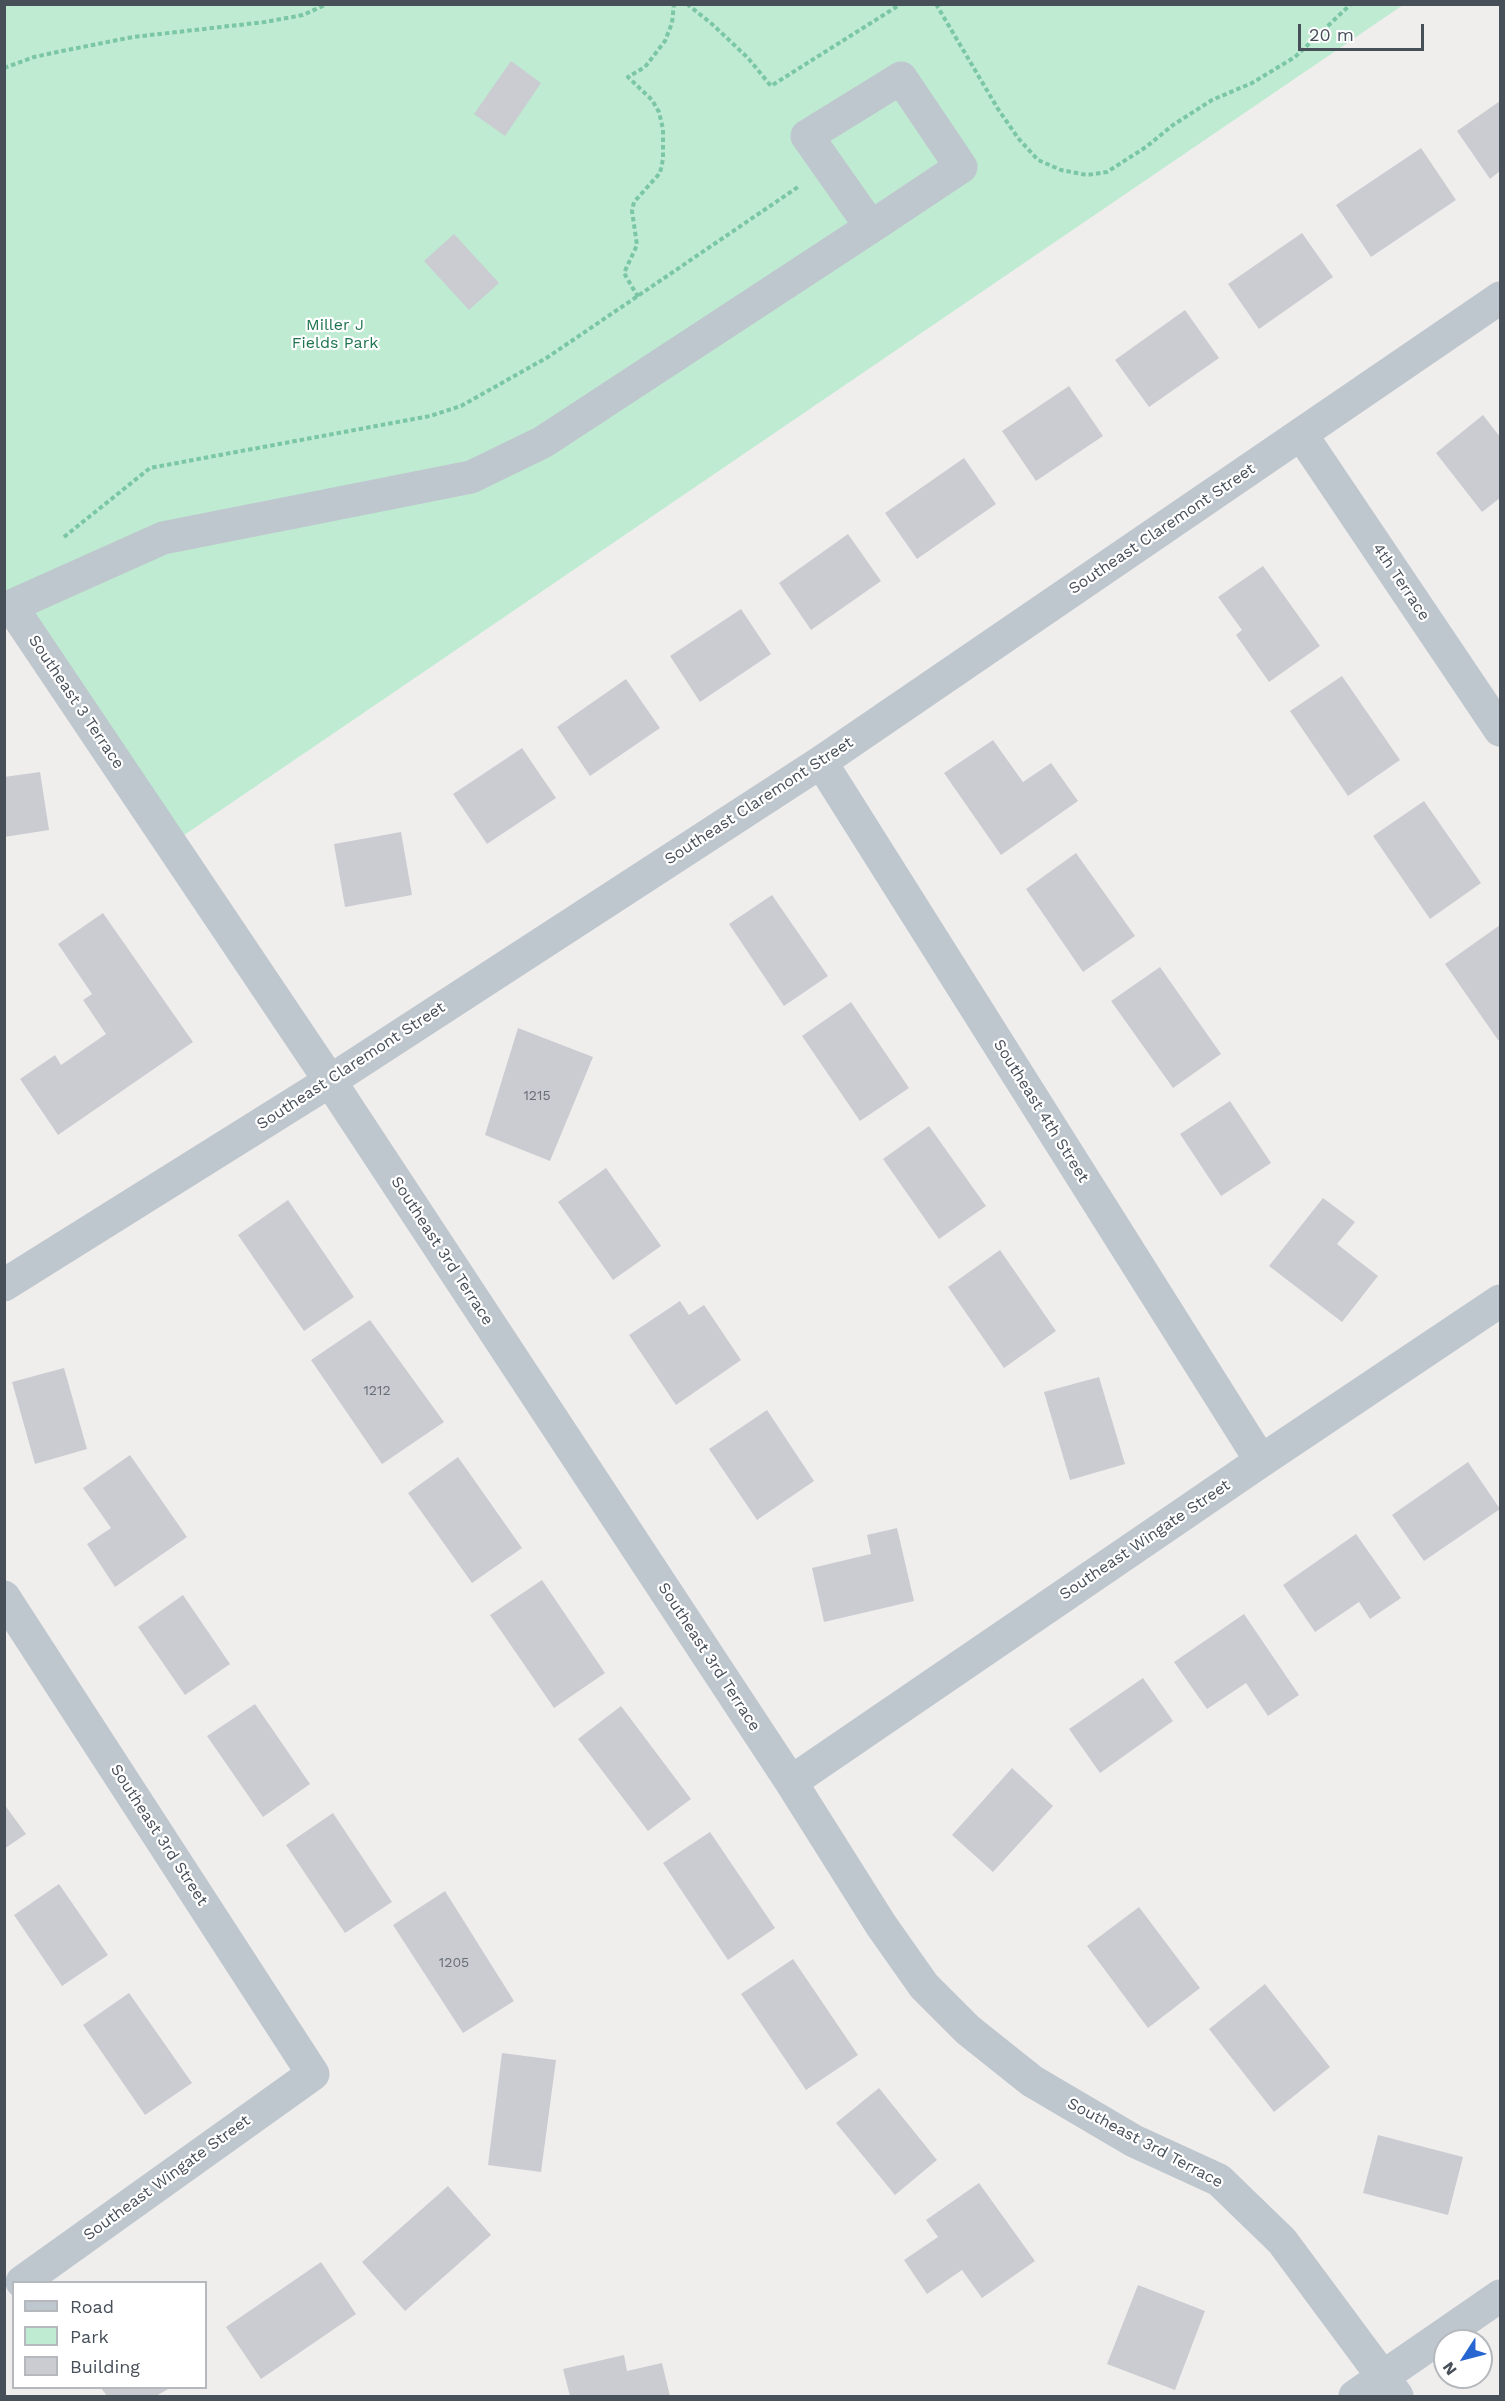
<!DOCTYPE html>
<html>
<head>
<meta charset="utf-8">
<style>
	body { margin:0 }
	#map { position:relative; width:1505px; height:2401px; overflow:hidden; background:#f0eeed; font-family:"Work Sans",sans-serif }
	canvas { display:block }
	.frame { position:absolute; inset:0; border:6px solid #474f59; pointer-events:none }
	.legend { position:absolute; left:12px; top:2281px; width:195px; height:108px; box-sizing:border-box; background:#fff; border:2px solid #b5b9bd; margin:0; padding:8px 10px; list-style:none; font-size:18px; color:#474f59 }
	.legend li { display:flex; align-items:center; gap:12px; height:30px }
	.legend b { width:30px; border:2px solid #b5b9bd }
	.north { position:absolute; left:1433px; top:2329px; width:60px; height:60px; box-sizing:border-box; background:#fff; border:2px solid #b5b9bd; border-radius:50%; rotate:234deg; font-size:16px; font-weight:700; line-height:24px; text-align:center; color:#474f59 }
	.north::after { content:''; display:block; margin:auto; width:21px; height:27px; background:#2766d0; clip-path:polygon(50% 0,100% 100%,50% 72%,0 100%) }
	.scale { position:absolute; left:1298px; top:24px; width:126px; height:27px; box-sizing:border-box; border:3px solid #474f59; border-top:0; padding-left:8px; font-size:18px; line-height:21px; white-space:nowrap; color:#474f59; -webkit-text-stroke:4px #fff; paint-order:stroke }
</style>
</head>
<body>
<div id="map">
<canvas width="1505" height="2401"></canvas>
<div class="frame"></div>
<ul class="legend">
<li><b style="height:8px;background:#bfc7ce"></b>Road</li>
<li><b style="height:16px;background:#bfebd2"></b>Park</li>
<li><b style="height:16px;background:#caccd2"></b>Building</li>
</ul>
<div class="north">N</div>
<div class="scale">20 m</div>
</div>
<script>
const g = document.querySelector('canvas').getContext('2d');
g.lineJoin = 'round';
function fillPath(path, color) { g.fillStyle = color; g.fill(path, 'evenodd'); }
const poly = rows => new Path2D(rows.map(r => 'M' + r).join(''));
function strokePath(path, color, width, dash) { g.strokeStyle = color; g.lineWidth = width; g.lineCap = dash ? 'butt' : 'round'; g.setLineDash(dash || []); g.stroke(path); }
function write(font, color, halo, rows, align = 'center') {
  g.font = font + ' "Work Sans",sans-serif'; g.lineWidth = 4.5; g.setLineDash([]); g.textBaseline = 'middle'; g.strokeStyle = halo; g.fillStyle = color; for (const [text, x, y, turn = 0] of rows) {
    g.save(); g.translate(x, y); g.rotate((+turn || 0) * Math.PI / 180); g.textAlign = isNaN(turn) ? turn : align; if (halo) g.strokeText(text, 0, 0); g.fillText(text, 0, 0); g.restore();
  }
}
const green = poly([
	[4,5,1403,5,171,844,5,596]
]);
const building = poly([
	[511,61,541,83,505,136,474,114],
	[1500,101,1500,171,1490,179,1457,131],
	[1421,148,1456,200,1371,257,1336,205],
	[1302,233,1333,277,1259,329,1228,284],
	[454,234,499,283,469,310,424,261],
	[1185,310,1219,358,1149,407,1115,360],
	[1069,386,1103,436,1036,481,1002,431],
	[1483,415,1500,437,1500,498,1482,512,1436,453],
	[964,458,996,504,917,559,885,513],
	[848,534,881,581,811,630,779,583],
	[1263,566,1320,646,1269,682,1236,635,1242,630,1218,597],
	[741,609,771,654,700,702,670,656],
	[1342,676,1400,760,1348,796,1290,711],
	[626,679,660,728,590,776,557,727],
	[993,740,1023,782,1051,763,1078,801,1001,855,944,773],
	[522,748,556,798,487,844,453,794],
	[40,772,49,830,4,837,4,777],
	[1424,801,1481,883,1430,919,1373,836],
	[401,832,412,895,345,907,334,844],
	[1076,853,1135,936,1083,972,1026,889],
	[772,895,828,976,784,1006,729,924],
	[103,913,193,1042,58,1135,20,1079,55,1055,61,1065,106,1034,83,1000,92,994,58,944],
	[1500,925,1500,1039,1498,1040,1445,964],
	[1160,967,1221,1054,1173,1088,1111,1001],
	[851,1002,909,1088,860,1121,802,1036],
	[518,1028,593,1057,550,1161,485,1135],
	[1230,1101,1271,1163,1221,1196,1180,1134],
	[929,1126,986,1206,939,1239,883,1159],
	[606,1168,661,1246,613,1280,558,1202],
	[1323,1198,1355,1222,1337,1244,1378,1276,1342,1322,1269,1266],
	[288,1200,354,1297,304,1331,238,1235],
	[1000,1250,1056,1331,1004,1368,948,1287],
	[680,1301,689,1315,704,1305,741,1360,676,1405,629,1335],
	[370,1320,444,1422,382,1464,311,1360],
	[64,1368,87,1449,35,1464,12,1382],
	[1099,1377,1125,1464,1070,1480,1044,1392],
	[767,1410,814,1481,757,1520,709,1449],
	[130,1455,187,1537,115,1587,87,1544,111,1528,83,1488],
	[458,1457,522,1548,472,1583,408,1493],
	[1468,1462,1500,1509,1424,1561,1392,1515],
	[897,1528,914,1601,824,1622,812,1568,871,1554,867,1535],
	[1356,1534,1401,1598,1370,1619,1359,1602,1315,1632,1283,1585],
	[542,1580,605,1673,554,1708,490,1615],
	[183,1595,230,1664,185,1695,138,1627],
	[1244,1614,1299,1695,1268,1716,1246,1683,1207,1709,1174,1662],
	[1143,1678,1173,1721,1100,1773,1069,1729],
	[255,1704,310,1784,263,1817,207,1736],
	[621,1706,691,1799,648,1831,578,1739],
	[1012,1768,1053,1806,993,1872,952,1835],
	[4,1804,26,1834,4,1849],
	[333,1813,392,1902,345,1933,286,1845],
	[710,1832,775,1928,728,1960,663,1863],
	[59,1884,108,1955,62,1986,14,1915],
	[445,1891,514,2001,463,2033,393,1925],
	[1139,1907,1200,1988,1148,2028,1087,1946],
	[793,1959,858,2055,806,2090,741,1994],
	[1265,1984,1330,2067,1274,2112,1209,2029],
	[129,1993,192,2083,145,2115,83,2025],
	[502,2053,556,2060,541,2172,488,2165],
	[879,2088,937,2160,895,2195,836,2123],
	[1378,2135,1463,2157,1448,2215,1363,2193],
	[979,2183,1035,2261,982,2298,962,2270,927,2294,904,2260,938,2237,926,2220],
	[448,2186,491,2235,405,2311,362,2262],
	[321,2262,356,2314,261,2379,226,2327],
	[1138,2285,1205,2311,1175,2390,1107,2364],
	[624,2355,627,2371,662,2363,670,2396,570,2396,563,2369],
	[101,2388,170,2388,156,2396,107,2396]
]);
const path = poly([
	[687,4,712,24,748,58,771,86,901,4],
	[936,4,998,109,1018,138,1038,160,1061,170,1087,175,1107,172,1146,147,1173,125,1212,100,1252,83,1295,57,1351,4],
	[4,68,34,57,62,51,133,37,265,22,303,15,327,4],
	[638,297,624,273,637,245,632,211,634,202,660,173,663,159,663,129,659,112,652,100,628,77,645,67,665,41,672,23,674,4],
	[64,537,150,468,430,416,461,406,548,357,798,187]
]);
const minor = poly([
	[1301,434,1500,730],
	[11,606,330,1081,791,1782,881,1925,924,1986,968,2030,1032,2081,1134,2141,1219,2180,1282,2241,1397,2396],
	[4,611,11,606,163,538,471,477,543,442,871,227,961,167,901,78,807,136,871,227],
	[821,762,1261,1461],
	[4,1285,330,1081,821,762,1500,298],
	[4,1597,313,2074,22,2282],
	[791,1782,1261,1461,1500,1301],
	[1355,2396,1500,2296]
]);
const numberNames = [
	["1215",537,1096],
	["1212",377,1391],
	["1205",454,1963]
];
const parkNames = [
	["Miller J",335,325],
	["Fields Park",335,343]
];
const streetNames = [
	["Southeast Claremont Street",1162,529,-34],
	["4th Terrace",1401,582,56],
	["Southeast 3 Terrace",76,702,56],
	["Southeast Claremont Street",759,801,-33],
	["Southeast Claremont Street",351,1066,-33],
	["Southeast 4th Street",1041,1111,58],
	["Southeast 3rd Terrace",442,1251,57],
	["Southeast Wingate Street",1145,1540,-34],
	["Southeast 3rd Terrace",709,1657,57],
	["Southeast 3rd Street",159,1835,57],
	["Southeast 3rd Terrace",1145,2143,28],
	["Southeast Wingate Street",167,2178,-36]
];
fillPath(green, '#bfebd2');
fillPath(building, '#caccd2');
strokePath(path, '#7ac6a5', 4, [4.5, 3]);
strokePath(minor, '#bfc7ce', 33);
write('14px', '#686e77', null, numberNames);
write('16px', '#1e744f', '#fff', parkNames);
write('16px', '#474f59', '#fff', streetNames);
</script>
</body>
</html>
